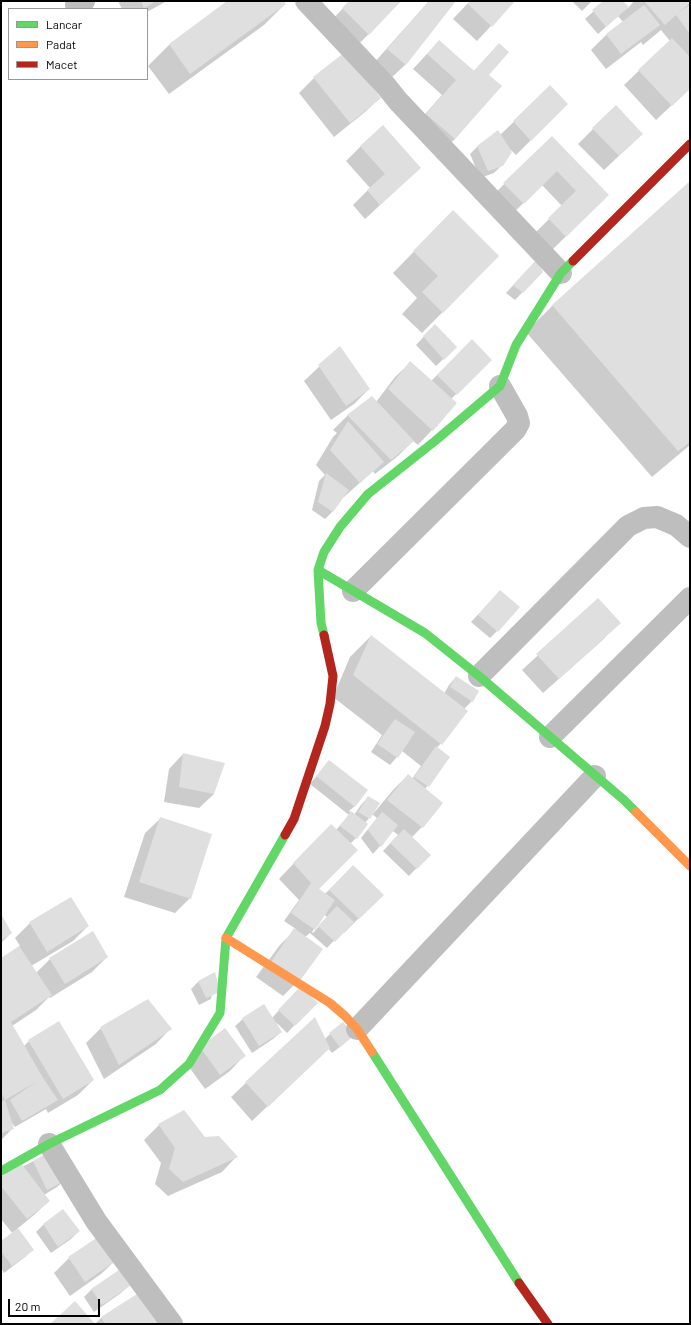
<!DOCTYPE html>
<html>
<head>
<meta charset="utf-8">
<style>
	body { margin:0 }
	#map { position:relative; width:691px; height:1325px; overflow:hidden; background:#fff; font-family:Barlow,sans-serif }
	canvas { display:block }
	.frame { position:absolute; inset:0; border:2px solid #000; pointer-events:none }
	.legend { position:absolute; left:8px; top:8px; width:140px; height:72px; box-sizing:border-box; background:#fff; border:1px solid #999; margin:0; padding:5px 7px; list-style:none; font-size:12px; color:#000 }
	.legend li { display:flex; align-items:center; gap:8px; height:20px }
	.legend b { width:20px; border:1px solid #999 }
	.scale { position:absolute; left:8px; top:1299px; width:92px; height:18px; box-sizing:border-box; border:2px solid #000; border-top:0; padding-left:5px; font-size:12px; line-height:14px; white-space:nowrap; color:#000; -webkit-text-stroke:3px #fff; paint-order:stroke }
</style>
</head>
<body>
<div id="map">
<canvas width="691" height="1325"></canvas>
<div class="frame"></div>
<ul class="legend">
<li><b style="height:5px;background:#63d668"></b>Lancar</li>
<li><b style="height:5px;background:#ff974d"></b>Padat</li>
<li><b style="height:5px;background:#b3261e"></b>Macet</li>
</ul>
<div class="scale">20 m</div>
</div>
<script>
const g = document.querySelector('canvas').getContext('2d');
g.lineJoin = 'round';
function fillPath(path, color) { g.fillStyle = color; g.fill(path, 'evenodd'); }
const poly = rows => new Path2D(rows.map(r => 'M' + r).join(''));
function strokePath(path, color, width, dash) { g.strokeStyle = color; g.lineWidth = width; g.lineCap = dash ? 'butt' : 'round'; g.setLineDash(dash || []); g.stroke(path); }
const shadow = poly([
	[118,1,167,1,147,12,147,9,122,9],
	[229,1,282,1,285,4,264,25,169,94,148,66,169,45],
	[350,1,401,1,354,49,328,24],
	[429,1,455,1,405,65,390,79,373,64],
	[470,1,514,1,477,41,453,19],
	[572,1,592,1,582,11],
	[605,1,622,1,628,8,634,1,690,1,690,88,656,120,624,85,670,41,661,30,643,45,641,42,606,69,591,50,606,35,623,22,618,16,598,34,585,19],
	[439,41,474,71,499,44,487,75,500,86,455,139,440,153,412,129,442,95,413,69],
	[345,53,380,98,365,112,334,137,299,93,314,78],
	[550,87,567,104,516,155,511,150,502,165,494,173,480,178,470,154,477,147,500,135],
	[593,129,642,134,604,170,578,144],
	[552,137,608,195,551,251,534,234,562,206,542,185,508,218,489,199],
	[361,146,405,182,365,219,353,205,370,188,346,161],
	[690,182,690,445,652,477,526,332,552,306],
	[432,233,498,256,422,333,402,314,417,298,393,273],
	[529,268,542,272,515,300,506,293],
	[435,325,456,347,436,366,416,345],
	[472,341,491,360,451,399,432,430,418,445,413,441,398,456,375,474,373,471,344,497,344,496,332,512,325,519,312,510,319,481,325,475,316,465,333,437,337,433,333,430,348,415,376,402,395,377,410,363,431,381],
	[340,347,369,389,354,404,331,420,304,381],
	[500,591,497,631,490,638,471,622],
	[598,600,605,638,543,693,522,670],
	[371,636,444,694,449,685,456,677,478,691,472,701,464,709,466,712,437,748,449,757,425,789,442,803,422,827,411,838,429,855,409,876,383,851,398,835,393,831,373,854,361,838,377,818,372,814,365,823,356,838,350,844,318,889,325,894,353,866,382,895,344,933,342,932,327,948,310,933,305,937,298,981,283,996,256,977,280,945,296,929,284,921,299,900,279,879,316,840,336,830,349,815,310,784,329,761,355,806,349,811,354,815,361,805,368,797,373,814,393,790,408,775,412,779,421,766,402,751,390,765,371,752,382,735,333,697,350,657],
	[324,914,327,917,313,933,312,932],
	[183,754,214,794,199,808,164,802,169,769],
	[160,819,190,898,175,913,124,897,145,833],
	[1,916,11,933,1,943],
	[30,923,88,926,73,941,31,966,36,973,50,959,107,957,92,972,50,998,49,997,36,1010,12,1026,24,1046,29,1041,93,1080,78,1095,48,1113,46,1109,15,1127,12,1123,13,1128,1,1140,1,959,20,946,15,938],
	[215,973,211,999,199,1005,191,989,198,982],
	[293,995,316,1003,287,1033,276,1022,281,1032,273,1039,252,1053,235,1026,243,1019,272,1018],
	[314,1019,325,1039,330,1034,345,1043,332,1053,328,1048,252,1121,231,1097],
	[101,1028,170,1029,156,1044,104,1079,86,1043],
	[201,1048,244,1056,230,1071,205,1089,186,1063],
	[159,1125,205,1138,236,1157,222,1172,168,1196,155,1184,161,1163,144,1140],
	[33,1161,65,1180,57,1187,44,1195,49,1201,34,1215,17,1229,32,1250,25,1257,4,1273,1,1268,1,1242,13,1234,1,1219,1,1179],
	[63,1211,79,1231,71,1239,51,1253,36,1232,43,1225],
	[100,1236,116,1260,101,1274,70,1296,54,1273,69,1258],
	[128,1286,121,1293,94,1312,84,1297,92,1289],
	[101,1318,157,1322,155,1324,95,1324]
]);
const building = poly([
	[141,1,156,1,144,8],
	[227,1,284,1,286,4,190,74,169,44],
	[349,1,401,1,369,35,342,8],
	[429,1,456,1,406,65,387,49],
	[470,1,515,1,492,27,468,4],
	[603,1,623,1,629,7,606,27,592,10],
	[644,1,690,1,690,3,678,13,690,5,690,34,676,15,665,25],
	[644,5,660,25,621,54,606,34],
	[672,38,690,57,690,89,672,106,638,70],
	[439,40,474,71,499,43,509,52,489,75,502,86,455,139,426,114,456,80,427,54],
	[345,52,381,98,350,123,313,77],
	[550,85,568,104,531,141,513,121],
	[616,105,643,134,619,156,592,128],
	[383,125,421,168,380,205,367,190,385,174,360,146],
	[498,130,512,152,503,166,488,171,477,146],
	[552,136,609,195,566,237,548,218,576,191,557,171,524,204,503,183],
	[690,181,690,442,678,451,552,305],
	[453,210,499,256,443,313,422,292,438,276,413,251],
	[537,259,543,272,523,293,513,285],
	[435,324,457,347,444,360,423,336],
	[472,339,492,360,457,395,437,375],
	[340,346,370,389,346,406,318,365],
	[410,361,457,403,433,431,388,389],
	[372,396,414,441,391,460,347,415],
	[348,421,384,462,360,483,330,450],
	[326,473,349,490,333,512,318,502],
	[500,590,520,607,498,632,478,615],
	[598,598,621,623,559,679,536,654],
	[371,635,468,711,442,745,353,675],
	[456,676,479,691,473,702,450,687],
	[395,719,415,732,398,758,377,744],
	[436,746,450,757,429,787,414,777],
	[183,753,225,763,214,794,179,787],
	[329,760,368,790,355,807,316,776],
	[408,774,443,803,423,828,387,800],
	[368,796,380,803,370,819,358,812],
	[351,811,368,824,357,839,340,826],
	[382,812,398,825,381,847,368,830],
	[160,817,212,834,191,899,139,882],
	[331,824,358,850,319,889,335,900,315,930,291,913,311,883,293,863],
	[404,829,431,855,417,869,390,843],
	[353,865,384,895,359,919,329,890],
	[71,897,89,926,47,952,29,922],
	[337,906,354,922,335,942,318,926],
	[1,914,12,933,1,940],
	[294,928,323,949,299,982,271,962],
	[93,931,108,957,65,984,49,958],
	[19,946,52,995,11,1022,43,1078,58,1100,22,1121,10,1100,36,1082,5,1100,1,1092,1,1029,3,1028,1,1026,1,958],
	[215,972,220,992,206,998,198,981],
	[301,986,318,1003,295,1026,278,1010],
	[148,999,172,1029,119,1065,100,1027],
	[264,1004,282,1032,259,1046,242,1018],
	[315,1017,330,1048,268,1107,245,1082],
	[59,1021,94,1080,63,1099,28,1040],
	[343,1022,354,1036,340,1047,329,1033],
	[225,1028,246,1056,220,1075,200,1047],
	[5,1100,14,1129,1,1133,1,1102],
	[184,1110,205,1137,219,1136,238,1157,183,1182,169,1169,175,1148,158,1124],
	[51,1151,66,1180,47,1190,33,1161],
	[20,1162,50,1201,27,1219,1,1186,1,1177],
	[63,1209,80,1231,58,1247,43,1224],
	[18,1228,34,1250,12,1266,1,1251,1,1241],
	[101,1235,117,1260,85,1282,68,1257],
	[119,1270,130,1286,102,1305,91,1289],
	[140,1292,159,1322,155,1324,105,1324,101,1317],
	[75,1301,95,1324,50,1324]
]);
const street = poly([
	[306,1,386,86,398,101,561,273],
	[76,5,84,1],
	[353,591,515,430,519,423,517,416,500,386],
	[479,676,628,526,644,518,657,517,676,525,690,537],
	[550,737,690,598],
	[357,1029,595,776],
	[49,1144,96,1221,172,1324]
]);
const fast = poly([
	[318,570,425,633,479,676,624,800,636,812],
	[324,635,321,623,318,570,324,552,340,527,368,494,435,441,500,386,516,345,561,273,573,261],
	[372,1052,519,1283],
	[1,1171,49,1144,160,1090,189,1064,220,1013,226,938,285,835]
]);
const slow = poly([
	[636,812,690,866],
	[226,938,330,1003,345,1016,357,1029,372,1052]
]);
const jam = poly([
	[573,261,690,144],
	[285,835,294,819,325,726,330,704,333,676,324,635],
	[519,1283,548,1324]
]);
fillPath(shadow, '#0003');
fillPath(building, '#dfdfdf');
strokePath(street, '#bebebe', 22);
strokePath(fast, '#63d668', 9);
strokePath(slow, '#ff974d', 9);
strokePath(jam, '#b3261e', 9);
</script>
</body>
</html>
